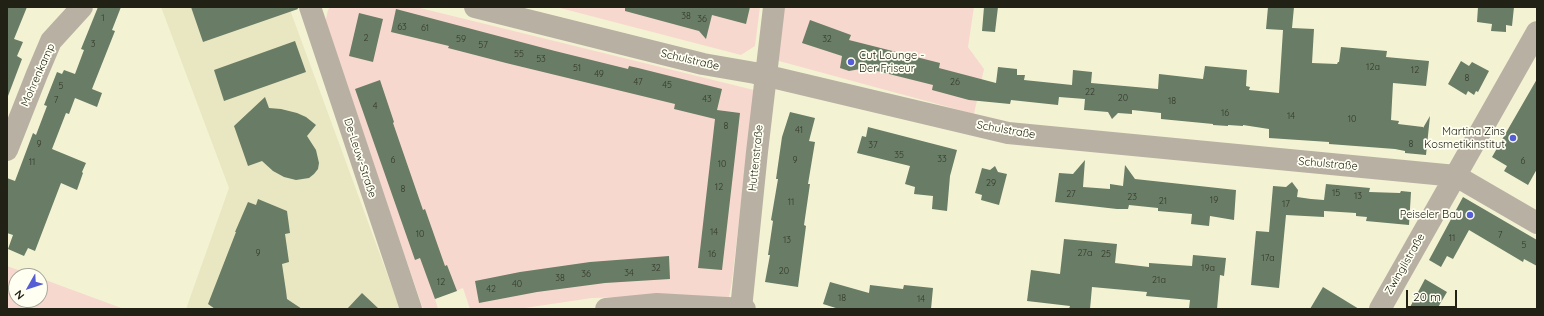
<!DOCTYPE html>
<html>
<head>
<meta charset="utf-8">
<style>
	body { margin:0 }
	#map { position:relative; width:1544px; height:316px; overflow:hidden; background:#f3f3d3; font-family:Quicksand,sans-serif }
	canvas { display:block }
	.frame { position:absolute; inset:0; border:8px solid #222116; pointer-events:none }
	.north { position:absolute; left:8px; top:268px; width:40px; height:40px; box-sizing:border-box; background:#fffff2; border:1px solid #a7a69a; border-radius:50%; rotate:231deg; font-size:11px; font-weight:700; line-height:16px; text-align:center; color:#222116 }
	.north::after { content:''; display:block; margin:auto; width:14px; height:18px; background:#565ed5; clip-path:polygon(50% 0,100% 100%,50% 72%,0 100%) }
	.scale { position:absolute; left:1406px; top:290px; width:51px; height:18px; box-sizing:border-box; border:2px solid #222116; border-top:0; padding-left:5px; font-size:12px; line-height:14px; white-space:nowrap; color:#222116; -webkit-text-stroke:3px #fffff2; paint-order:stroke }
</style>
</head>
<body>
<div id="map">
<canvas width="1544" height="316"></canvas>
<div class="frame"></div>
<div class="north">N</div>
<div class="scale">20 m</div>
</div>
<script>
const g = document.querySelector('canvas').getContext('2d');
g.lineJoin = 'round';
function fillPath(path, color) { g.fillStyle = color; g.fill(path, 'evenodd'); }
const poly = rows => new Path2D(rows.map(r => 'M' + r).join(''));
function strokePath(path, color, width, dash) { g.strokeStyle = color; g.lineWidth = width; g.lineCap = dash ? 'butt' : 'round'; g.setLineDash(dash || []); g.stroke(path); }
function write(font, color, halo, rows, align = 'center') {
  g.font = font + ' Quicksand,sans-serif'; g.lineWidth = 3.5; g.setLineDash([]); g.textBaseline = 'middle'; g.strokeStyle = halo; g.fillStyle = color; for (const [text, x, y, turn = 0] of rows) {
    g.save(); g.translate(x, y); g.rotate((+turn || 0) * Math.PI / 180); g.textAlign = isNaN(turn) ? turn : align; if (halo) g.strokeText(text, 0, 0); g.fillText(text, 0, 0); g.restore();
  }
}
const built = poly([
	[161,7,289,7,400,309,186,309,229,188]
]);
const green = poly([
	[330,7,416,7,754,90,732,281,729,297,657,296,592,298,518,309,470,309,463,288,435,299,438,309,423,309,325,23,328,10],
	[556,7,760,7,755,46,741,55],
	[782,7,974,7,968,47,984,69,974,114,779,61,779,36],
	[7,266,35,276,16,276,16,300,40,300,40,278,124,309,7,309]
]);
const building = poly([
	[7,7,27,7,14,39,23,42,17,56,22,59,8,96,7,96],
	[98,7,121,7,112,30,115,31,92,89,102,93,97,107,75,98,69,114,66,113,52,149,86,163,82,172,83,173,77,190,61,183,35,251,28,248,24,256,8,249,13,235,7,233,7,178,15,181,33,133,36,135,47,106,44,105,57,72,62,74,64,70,75,74,84,50,81,49],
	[191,7,297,7,298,9,203,42],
	[625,7,750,7,746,24,712,15,706,39,699,31,625,11],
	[984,7,998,7,995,32,982,31],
	[1268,7,1294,7,1292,28,1314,29,1312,63,1337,64,1338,62,1339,62,1341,47,1387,51,1386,57,1429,61,1426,86,1393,83,1391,120,1399,121,1398,124,1423,127,1423,128,1430,116,1426,155,1405,153,1405,151,1395,149,1329,144,1329,142,1269,138,1269,129,1243,125,1243,126,1228,125,1228,126,1213,125,1213,124,1161,119,1161,113,1132,110,1132,114,1118,113,1112,119,1108,112,1084,110,1085,99,1059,97,1058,105,1011,100,1010,104,969,100,932,90,933,85,873,70,860,69,849,71,840,68,842,56,802,43,810,20,851,35,849,40,940,63,939,68,996,83,998,67,1017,69,1017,75,1025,75,1024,80,1072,85,1073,70,1092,72,1091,83,1158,89,1159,74,1203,79,1205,66,1247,70,1246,86,1250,87,1249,90,1279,93,1283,30,1266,29],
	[1478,7,1514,7,1512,26,1506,25,1506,32,1491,31,1492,24,1477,22],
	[396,9,555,51,628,69,629,66,638,68,722,89,717,110,740,113,722,270,698,268,715,119,674,109,675,104,506,63,448,48,449,46,391,32],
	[359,13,383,19,373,62,349,56],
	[295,41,306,72,224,101,214,70],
	[1461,61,1469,66,1472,62,1489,71,1478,92,1476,91,1474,95,1468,91,1466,95,1448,84],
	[1537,79,1537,169,1528,185,1504,171,1507,166,1492,157],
	[380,80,394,122,393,123,423,210,425,209,445,266,447,265,457,291,435,299,420,258,415,260,355,89],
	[265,97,269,108,281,109,297,113,306,117,316,125,307,136,316,150,319,163,318,169,314,174,309,178,296,180,284,177,273,171,262,161,248,166,234,126],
	[790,112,815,118,809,141,815,142,808,184,810,184,804,225,806,226,798,287,765,282,770,255,768,255,773,221,771,220,778,179,776,179,782,137],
	[868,127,957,150,950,176,947,211,932,209,933,196,914,194,915,187,905,184,910,166,857,153,862,136,866,137],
	[1085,160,1083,187,1110,189,1110,184,1123,186,1125,165,1135,179,1236,190,1234,220,1210,216,1209,226,1191,224,1192,214,1158,211,1158,208,1129,205,1128,209,1117,209,1055,202,1059,173,1073,174],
	[995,166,998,172,1007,174,999,205,981,200,982,195,975,193,982,168,990,170],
	[1292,182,1298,190,1297,197,1311,199,1324,200,1326,184,1370,188,1369,192,1400,193,1401,191,1411,192,1409,225,1366,221,1367,217,1356,216,1356,213,1324,211,1324,217,1286,215,1279,288,1251,285,1256,231,1269,232,1273,186,1286,187],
	[1463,197,1537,240,1537,266,1524,259,1523,262,1469,230,1453,259,1447,256,1441,267,1429,260],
	[258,199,287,211,290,233,285,234,289,262,282,264,286,291,287,299,302,309,215,309,208,304,236,232,235,232,248,202,256,205],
	[1064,239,1117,244,1115,263,1149,267,1149,263,1192,266,1193,255,1226,258,1224,276,1220,275,1217,309,1189,309,1190,300,1146,296,1147,292,1092,287,1090,309,1069,309,1070,306,1027,301,1031,270,1060,274],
	[669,256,670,279,605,283,537,292,479,303,475,281,520,272,590,262],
	[1425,279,1447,292,1437,309,1409,309],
	[830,282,869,293,870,285,903,289,904,285,933,288,931,309,839,309,823,304],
	[1323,287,1359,309,1310,309],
	[362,293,379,309,347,309]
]);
const minor = poly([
	[310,7,411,309],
	[475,7,703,64,755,73,1008,133,1456,176,1537,223],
	[7,150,37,74,51,41,82,7],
	[606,309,657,304,745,309],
	[741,309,757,152,774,7],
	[1380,309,1537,32]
]);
const markers = [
	[851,62,4,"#565ed5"],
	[1513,138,4,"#565ed5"],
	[1470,215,4,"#565ed5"]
];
const numberNames = [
	["38",686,16],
	["1",103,18],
	["36",702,19],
	["63",402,27],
	["61",425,28],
	["2",366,38],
	["59",461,39],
	["32",827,39],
	["3",93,44],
	["57",483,45],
	["55",519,54],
	["53",541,59],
	["12a",1373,67],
	["51",577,68],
	["12",1415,70],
	["49",599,74],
	["8",1467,78],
	["47",638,82],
	["26",955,82],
	["45",667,85],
	["5",61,86],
	["22",1090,92],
	["20",1123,98],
	["43",707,99],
	["7",56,100],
	["18",1172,101],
	["4",375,106],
	["16",1225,113],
	["14",1291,116],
	["10",1352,119],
	["8",726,126],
	["41",799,130],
	["9",39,144],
	["8",1411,144],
	["37",873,145],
	["35",899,155],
	["33",942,159],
	["6",393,160],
	["9",795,160],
	["6",1523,161],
	["11",32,162],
	["10",722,164],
	["29",991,183],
	["12",719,187],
	["8",403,189],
	["15",1336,193],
	["27",1071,194],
	["13",1358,196],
	["23",1132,197],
	["19",1214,200],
	["21",1163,201],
	["11",791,202],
	["17",1286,204],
	["14",714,232],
	["10",420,234],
	["7",1500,235],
	["11",1452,238],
	["13",787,240],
	["5",1524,245],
	["9",258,253],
	["27a",1085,253],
	["16",712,254],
	["25",1106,254],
	["17a",1268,258],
	["32",656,268],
	["19a",1208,268],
	["20",784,271],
	["34",629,273],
	["36",586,274],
	["38",560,278],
	["21a",1159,280],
	["12",441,282],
	["40",517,284],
	["42",491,289],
	["18",842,298],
	["14",921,299]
];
const poiNames = [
	["Cut Lounge -",859,56,"left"],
	["Der Friseur",859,69,"left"],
	["Martina Zins",1505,132],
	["Kosmetikinstitut",1505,145],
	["Peiseler Bau",1462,215]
];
const streetNames = [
	["Schulstraße",690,60,13],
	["Mohrenkamp",38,75,-66],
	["Schulstraße",1006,130,10],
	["De-Leuw-Straße",360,158,72],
	["Huttenstraße",756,158,-84],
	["Schulstraße",1328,164,5],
	["Zwinglistraße",1405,264,-60]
];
fillPath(built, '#e8e7c1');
fillPath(green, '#f7d8ce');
fillPath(building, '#697c65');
strokePath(minor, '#b9b0a4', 22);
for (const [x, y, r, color] of markers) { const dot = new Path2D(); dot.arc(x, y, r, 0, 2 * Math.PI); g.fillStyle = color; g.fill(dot); strokePath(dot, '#fffff2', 1.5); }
write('9px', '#34382a', null, numberNames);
write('11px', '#222116', '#fffff2', poiNames, 'right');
write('11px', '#222116', '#fffff2', streetNames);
</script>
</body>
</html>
